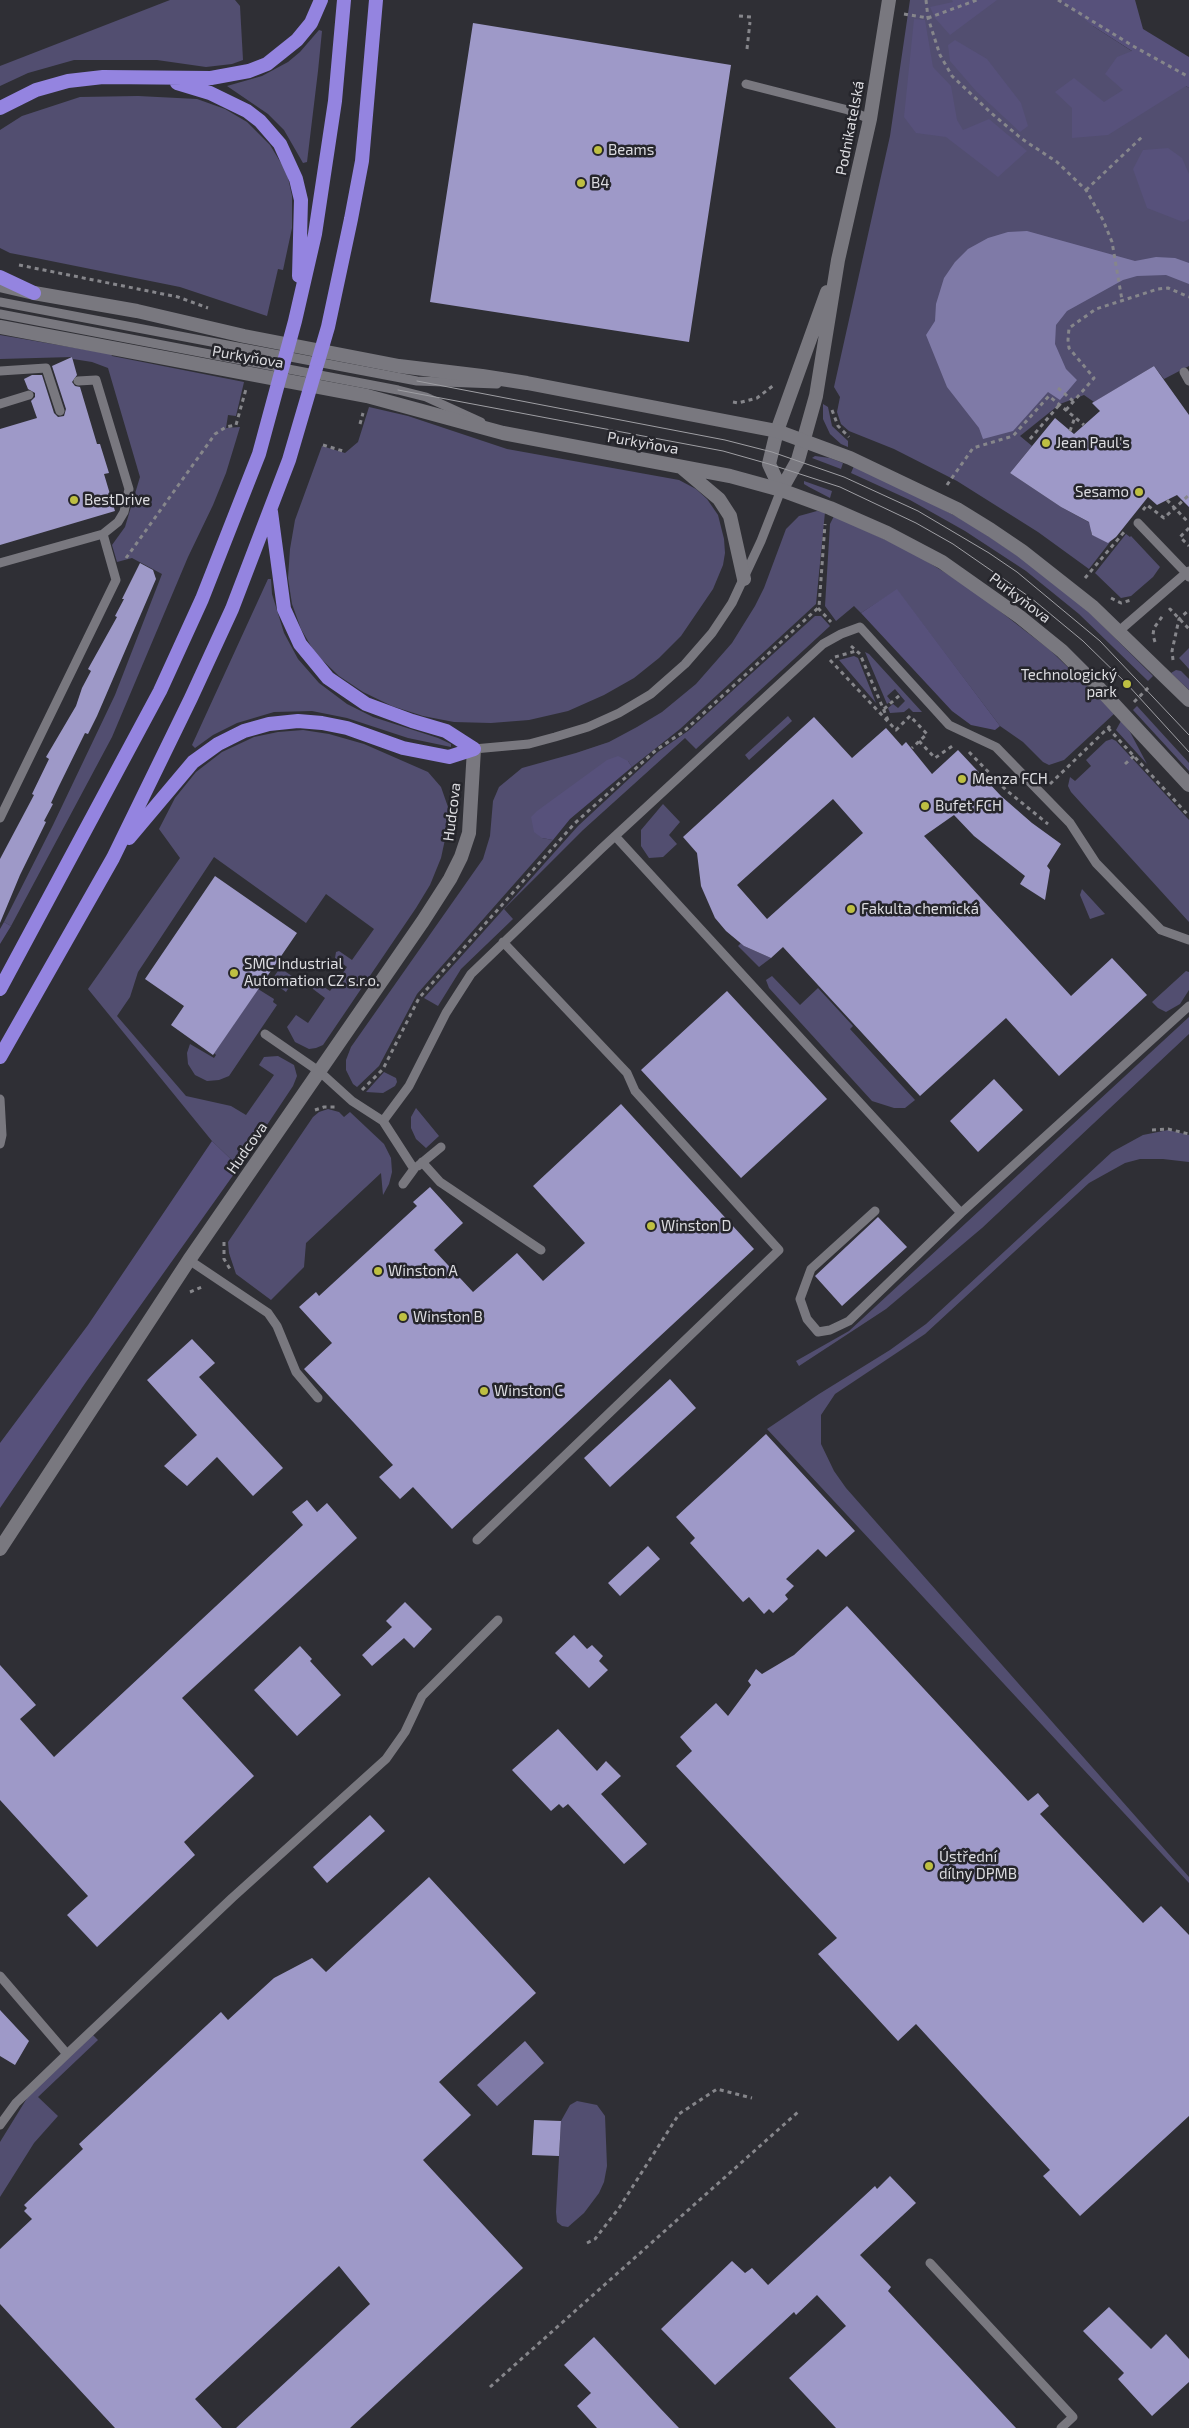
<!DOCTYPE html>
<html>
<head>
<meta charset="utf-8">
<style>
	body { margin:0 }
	canvas { display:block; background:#2f2f35 }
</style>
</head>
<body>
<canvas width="1189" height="2428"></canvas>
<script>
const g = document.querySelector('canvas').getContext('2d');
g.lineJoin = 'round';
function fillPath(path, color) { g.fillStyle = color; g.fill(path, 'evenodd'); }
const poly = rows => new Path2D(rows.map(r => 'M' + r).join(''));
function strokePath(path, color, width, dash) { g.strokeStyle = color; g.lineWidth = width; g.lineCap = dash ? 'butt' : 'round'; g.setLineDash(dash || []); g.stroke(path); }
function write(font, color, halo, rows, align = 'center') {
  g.font = font + ' "Exo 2",sans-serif'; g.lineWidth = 5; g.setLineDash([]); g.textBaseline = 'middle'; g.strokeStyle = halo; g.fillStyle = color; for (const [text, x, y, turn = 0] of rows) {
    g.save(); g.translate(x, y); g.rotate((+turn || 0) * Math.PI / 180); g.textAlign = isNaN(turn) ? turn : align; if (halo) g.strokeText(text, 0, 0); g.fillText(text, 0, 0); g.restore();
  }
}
const green = poly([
	[170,0,235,0,240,6,243,60,232,64,206,67,157,60,74,60,28,73,0,86,0,66],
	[910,0,1099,0,1093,26,1189,88,1189,366,1164,379,1154,366,1094,402,1084,395,1060,404,1020,436,1032,446,1010,473,1061,507,1094,525,1091,532,1092,535,1110,542,1089,569,1038,532,957,481,894,449,849,431,841,424,837,412,840,397,834,387,890,136],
	[319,30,322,31,318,71,307,162,303,163,284,130,268,114,227,86,262,76,288,62,300,52],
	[138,96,197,99,225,109,247,122,270,145,287,173,292,196,292,228,283,270,278,269,267,316,180,287,36,258,10,253,0,248,0,130,22,116,80,97],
	[0,335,111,354,112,356,244,382,236,416,228,415,226,428,240,427,226,473,213,505,188,557,112,737,11,926,4,922,53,825,115,695,162,574,132,558,117,562,112,545,125,527,140,477,108,368,92,362,73,359,72,357,0,359],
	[823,404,828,407,832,426,848,441,848,447,841,444,830,434,823,419],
	[369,407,408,416,507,449,679,480,696,489,707,499,718,515,724,539,725,553,723,565,713,589,681,636,659,658,634,678,604,695,568,711,529,720,491,723,454,722,423,716,392,706,363,692,339,676,315,653,301,629,292,604,288,578,290,549,295,520,322,446,345,453,358,442],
	[815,456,830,458,843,463,841,469,812,458],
	[854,466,913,493,970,524,1030,564,1085,608,1153,676,1148,681,1079,614,1026,571,965,531,910,500,851,473],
	[804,481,832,491,830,498,809,487,804,484],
	[817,511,825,512,816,604,680,729,632,767,628,761,542,838,553,840,417,994,379,1066,357,1087,353,1084,346,1070,346,1060,351,1047,483,859,490,836,493,801,499,787,522,768,576,753,609,742,637,727,662,712,696,684,732,643,755,606,764,588,786,529,799,516],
	[834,516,910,551,970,588,1050,650,1115,713,1064,760,1049,765,1043,762,1023,742,1000,726,897,590,861,613,854,606,836,621,825,606,830,524],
	[1126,534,1130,537,1131,536,1160,567,1153,577,1131,596,1121,598,1095,573],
	[268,579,271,579,272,594,284,633,298,659,319,683,347,704,373,717,438,738,451,744,451,747,408,738,347,718,312,711,274,712,237,723,213,735,195,748,192,745],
	[815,616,821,616,830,626,696,749,685,738,583,830,504,909,513,919,461,969,438,1006,424,998,578,826,658,752,688,731],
	[1189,648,1189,669,1179,658],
	[865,652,869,654,922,712,913,712,909,708,904,712,890,713,888,708,893,704,898,708,905,701,895,689,887,696,891,701,887,704],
	[854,656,858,658,876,703,839,660],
	[1176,670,1181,671,1189,679,1189,690,1171,673],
	[1137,706,1189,763,1189,771,1133,710],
	[788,716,792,721,749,760,745,755],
	[1121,721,1130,732,1147,764,1116,730],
	[303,730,329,734,364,744,428,772,441,787,448,807,447,830,441,858,430,885,416,908,323,1045,316,1048,309,1049,295,1042,287,1027,296,1015,308,1023,325,998,313,989,312,986,318,983,330,991,347,967,335,958,336,952,339,951,352,960,374,929,326,894,306,923,214,857,138,972,130,997,117,1016,186,1096,231,1106,246,1115,274,1075,259,1065,264,1057,278,1056,294,1065,297,1076,293,1086,239,1167,212,1141,88,989,180,858,159,829,175,798,196,772,222,752,254,737,278,732],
	[1112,739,1116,741,1189,820,1189,922,1071,792,1068,786,1070,777,1075,781,1091,766,1086,760,1106,741],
	[663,804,680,822,669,835,677,844,663,857,649,858,641,846,641,830],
	[1082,889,1105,914,1090,919,1080,895],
	[741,943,744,946,771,958,759,967,738,946],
	[280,968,295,978,286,992,271,981],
	[1186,971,1189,972,1189,990,1180,1004,1166,1012,1158,1008,1152,1002],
	[772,976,800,1005,818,988,853,1026,850,1029,915,1100,905,1108,894,1108,872,1101,769,988,766,980],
	[258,989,274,999,273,1002,277,1005,229,1076,219,1080,207,1081,195,1075,188,1064,187,1053,190,1044,214,1058,216,1055,214,1053],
	[1189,1017,1189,1034,982,1228,886,1309,799,1366,796,1361,849,1331],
	[384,1072,396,1078,397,1082,395,1086,383,1093,366,1092],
	[416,1108,439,1136,426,1148,416,1139,411,1128,411,1117],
	[328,1109,339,1112,344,1117,350,1112,384,1144,391,1158,392,1172,389,1184,383,1195,381,1173,306,1243,304,1267,271,1300,236,1274,229,1253,228,1242,313,1117,319,1112],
	[1168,1130,1189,1135,1189,1162,1163,1159,1140,1159,1125,1163,1089,1183,925,1334,835,1394,821,1415,821,1444,834,1471,846,1488,1189,1877,1189,1883,767,1429,819,1394,890,1350,926,1324,1112,1152,1143,1135],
	[92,2034,98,2040,38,2097,58,2116,34,2143,0,2197,0,2142,29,2095],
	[577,2101,597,2105,605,2116,607,2166,604,2182,599,2193,584,2213,568,2227,562,2226,557,2222,556,2212,561,2121,570,2105]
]);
const forest = poly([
	[952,0,997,0,950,35,935,18,930,7,953,2],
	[1061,0,1135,0,1143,29,1189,57,1189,88,1186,86,1108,135,1072,138,1072,108,1055,92,1074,78,1104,102,1123,90,1105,74,1117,57,1132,51,1093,26],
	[914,19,925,20,933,67,951,86,957,120,963,130,989,119,1027,151,998,177,946,137,916,133,904,117],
	[955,40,987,59,1021,103,1028,126,1020,132,976,91,950,61,948,45],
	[1168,148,1182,158,1189,174,1189,219,1183,222,1147,208,1133,169,1143,150],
	[897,589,1000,726,995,730,971,725,952,711,861,613],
	[618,756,628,761,632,767,570,819,553,840,542,838,534,832,531,817,537,811,607,760],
	[4,922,11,926,0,944,0,929],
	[212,1141,239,1167,86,1382,0,1508,0,1443,88,1325]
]);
const water = poly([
	[1027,231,1135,261,1156,257,1175,258,1189,263,1189,284,1166,275,1137,276,1123,280,1067,311,1056,325,1055,344,1066,369,1077,380,1060,400,1048,392,1013,431,983,439,979,428,947,387,926,335,935,321,936,304,944,278,955,262,968,249,988,238,1008,232],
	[525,2041,544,2063,497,2106,477,2085]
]);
const building = poly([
	[473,23,731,65,689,342,430,302],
	[72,357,77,375,72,382,75,386,80,387,97,444,100,444,109,473,104,474,115,511,0,545,0,429,37,418,31,401,35,397,35,393,28,389,24,379,32,375,42,375,54,413,58,417,64,416,66,409,52,366],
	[1154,366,1189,415,1189,507,1177,495,1157,505,1148,497,1116,537,1108,543,1092,535,1089,522,1061,507,1010,473,1055,418,1074,434,1100,411,1092,403],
	[140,563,153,570,156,579,97,716,88,734,85,733,59,786,51,803,53,804,44,821,46,822,20,875,0,923,0,859,34,795,32,794,49,759,46,757,76,706,82,688,91,671,88,669,117,617,115,616,124,599,122,599],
	[814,717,852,758,886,728,902,746,906,742,932,774,958,750,1001,796,1032,823,1061,844,1047,866,1050,870,1045,900,1020,884,1025,876,974,836,954,815,924,836,1071,996,1112,958,1147,995,1059,1076,1006,1018,920,1096,783,947,771,958,744,946,726,931,715,918,701,886,697,853,683,837],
	[833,799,863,833,767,919,737,885],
	[215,876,297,933,213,1055,171,1025,184,1006,145,979],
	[727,991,827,1099,741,1178,641,1070],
	[994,1079,1023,1110,978,1152,950,1121],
	[621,1104,754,1249,452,1529,413,1487,400,1499,379,1477,393,1465,304,1369,332,1343,299,1307,316,1292,319,1296,417,1206,413,1202,430,1187,463,1223,434,1250,473,1292,517,1253,543,1281,585,1243,533,1186],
	[878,1217,907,1247,842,1306,815,1276],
	[192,1339,215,1363,199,1377,283,1468,253,1496,217,1457,187,1486,164,1466,197,1435,147,1380],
	[670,1379,696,1408,610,1487,584,1458],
	[766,1434,855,1531,826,1557,818,1549,786,1579,794,1586,785,1595,788,1599,773,1613,769,1609,764,1614,749,1597,743,1602,690,1543,695,1538,676,1517],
	[307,1500,317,1512,327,1503,357,1538,182,1698,254,1776,184,1842,195,1855,97,1947,67,1915,88,1896,0,1800,0,1665,36,1705,20,1719,54,1757,303,1525,292,1512],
	[648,1546,660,1559,620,1596,608,1583],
	[405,1602,432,1629,414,1648,404,1638,372,1666,362,1655,392,1627,386,1621],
	[847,1606,1028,1801,1038,1793,1049,1806,1040,1814,1143,1923,1161,1906,1189,1935,1189,2116,1080,2216,1043,2176,1050,2170,916,2024,898,2041,818,1954,837,1938,676,1766,692,1751,680,1737,716,1703,728,1716,751,1685,748,1681,756,1669,762,1674,794,1655],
	[574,1635,587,1649,592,1645,603,1656,599,1661,608,1670,589,1688,555,1653],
	[300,1646,312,1659,310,1661,341,1695,297,1736,254,1690],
	[558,1729,597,1771,606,1761,621,1776,601,1794,647,1844,624,1864,568,1804,563,1808,559,1804,551,1811,512,1770],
	[370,1815,385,1831,327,1883,313,1867],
	[429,1877,536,1993,439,2082,471,2115,423,2160,523,2268,350,2428,236,2428,370,2304,339,2266,195,2399,222,2428,115,2428,0,2304,0,2249,32,2219,24,2211,27,2208,24,2205,83,2149,79,2144,221,2012,228,2020,274,1978,312,1958,326,1972],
	[0,2010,29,2041,15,2065,0,2056],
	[534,2120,561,2121,559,2156,532,2155],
	[890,2176,916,2203,860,2255,891,2287,888,2291,1016,2428,836,2428,789,2378,846,2326,817,2295,796,2315,794,2312,715,2385,661,2329,732,2261,745,2273,752,2268,768,2285,875,2186,877,2189],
	[1109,2307,1151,2349,1166,2334,1189,2359,1189,2382,1152,2416,1118,2379,1124,2373,1083,2331],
	[594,2337,659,2407,679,2428,597,2428,577,2406,591,2393,564,2365]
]);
const path = poly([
	[926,0,928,18,940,55,952,76,990,112,1022,139,1057,162,1086,190,1103,220,1112,242,1122,300],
	[1058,0,1133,46,1189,77],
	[904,14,928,18,977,0],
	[739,16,751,17],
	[747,49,750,22],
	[1086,190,1142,137],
	[19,265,178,297,208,308],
	[1058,388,1073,401],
	[733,402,738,403,757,398,774,385],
	[832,410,838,426,849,437],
	[1066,410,1094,378,1069,348,1068,340,1069,328,1096,309,1158,289,1168,288,1189,297],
	[360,424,363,413],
	[1070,431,1075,417],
	[1030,439,1060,404],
	[323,445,343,451],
	[947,485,973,448,1013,436,1049,396,1084,425],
	[1167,500,1189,523],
	[1143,510,1147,505,1164,518,1189,495],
	[1189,528,1180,537,1189,546],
	[126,558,215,434,226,427,236,425,246,389],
	[1085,578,1125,531],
	[1111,598,1121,603,1131,600],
	[818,608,831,622],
	[1169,610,1170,609,1189,629],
	[1155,642,1153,635,1154,628,1164,614],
	[851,646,860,654,888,720],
	[835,657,856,651],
	[830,660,896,730,910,716,927,734,912,748],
	[1173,660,1172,651,1179,619,1189,610],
	[1134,702,1151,685],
	[884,709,900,695],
	[1108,728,1189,816],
	[919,741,935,758,954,745],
	[969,752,1006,790,1048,824],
	[1125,764,1134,756],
	[1050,784,1110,726],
	[362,1090,383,1069,419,998,575,823,656,750,683,732,819,607,825,524],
	[315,1110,324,1107,336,1107],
	[1152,1130,1168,1129,1189,1134],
	[224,1242,224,1259,230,1269],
	[190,1292,202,1287],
	[587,2243,595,2239,619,2208,679,2114,717,2089,752,2098],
	[490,2387,798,2112]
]);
const service = poly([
	[746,84,848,110,870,119],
	[0,302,417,381,497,384],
	[0,314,398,390,426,397,481,422],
	[0,371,46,368,60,411],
	[1184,372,1189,381],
	[0,404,29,395],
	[1138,523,1186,573,1189,571],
	[0,563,103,534,118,522,124,512,129,489,96,380,78,381],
	[1119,631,1186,573,1189,577],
	[474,749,529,744,555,737,588,727,619,713,651,694,685,664,712,633,732,603,761,541,781,490],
	[0,818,116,580,103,534],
	[615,836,961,1213],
	[265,1034,320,1072,352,1101,383,1121,409,1086,446,1013,471,974,601,849,823,644,841,634,860,627,949,725,996,747,1070,823,1096,863,1161,930,1189,940],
	[0,1099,2,1135,0,1144],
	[383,1121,414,1169,403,1184],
	[422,1162,440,1182,541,1250],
	[418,1166,441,1147],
	[875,1211,811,1269,800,1299,807,1319,818,1332,830,1330,849,1321,961,1213,1189,1006],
	[189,1260,268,1313,277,1326,296,1372,318,1398],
	[477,1540,779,1250,635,1091,627,1073,503,942],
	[0,1976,67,2054],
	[0,2125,16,2103,67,2054,232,1898,386,1759,405,1732,422,1696,498,1620],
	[930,2263,1073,2417,1061,2428]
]);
const minor = poly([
	[781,490,798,460,816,396,838,260,870,119,889,0],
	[781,490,769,464,777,431,827,292],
	[0,1549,189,1260,423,921,450,879,461,857,469,833,474,749]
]);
const tertiary = poly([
	[0,285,34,293,137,311,244,336,399,366,482,376,527,383,777,431,850,458,957,509,991,530,1022,551,1093,607,1189,700],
	[0,327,367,396,503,433,730,476,781,490,830,508,887,533,942,562,1020,617,1062,651,1098,687,1189,785],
	[681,467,719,499,730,516,744,579]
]);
const trunk = poly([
	[177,83,210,93,247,111,260,121,280,144,296,179,301,200,299,276],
	[0,108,36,90,68,81,103,77,211,78,249,71,267,64,297,40,311,23,321,0],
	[0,277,34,293],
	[271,512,284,609,300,644,328,678,366,704,412,721,446,731,474,749],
	[129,838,193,762,218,744,244,731,269,724,298,721,322,723,347,728,403,748,449,757,474,749],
	[0,989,160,691,202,599,259,454,295,321,315,234,335,101,344,0],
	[0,1057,113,858,191,698,232,609,289,460,328,327,351,219,362,161,376,0]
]);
const tram = poly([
	[417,381,725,440,772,452,844,477,918,511,989,553,1017,572,1100,641,1189,735],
	[398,390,723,451,769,464,840,487,916,523,953,544,1031,598,1083,641,1127,684,1189,752]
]);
const markers = [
	[598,150,5,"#bebf42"],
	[581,183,5,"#bebf42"],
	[1046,443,5,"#bebf42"],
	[1139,492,5,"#bebf42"],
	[74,500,5,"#bebf42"],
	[1127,684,5,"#bebf42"],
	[962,779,5,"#bebf42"],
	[925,806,5,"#bebf42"],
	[851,909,5,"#bebf42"],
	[234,973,5,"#bebf42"],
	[651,1226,5,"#bebf42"],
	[378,1271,5,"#bebf42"],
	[403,1317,5,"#bebf42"],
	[484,1391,5,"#bebf42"],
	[929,1866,5,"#bebf42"]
];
const streetNames = [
	["Podnikatelská",850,128,-79],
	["Purkyňova",248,357,10],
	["Purkyňova",643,443,10],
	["Purkyňova",1020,598,37],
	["Hudcova",452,812,-83],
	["Hudcova",247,1148,-55]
];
const poiNames = [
	["Beams",608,150],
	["B4",591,183],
	["Jean Paul's",1056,443],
	["Sesamo",1129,492,"right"],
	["BestDrive",84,500],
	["Technologický",1117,675,"right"],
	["park",1117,692,"right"],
	["Menza FCH",972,779],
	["Bufet FCH",935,806],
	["Fakulta chemická",861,909],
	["SMC Industrial",244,964],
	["Automation CZ s.r.o.",244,981],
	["Winston D",661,1226],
	["Winston A",388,1271],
	["Winston B",413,1317],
	["Winston C",494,1391],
	["Ústřední",939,1857],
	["dílny DPMB",939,1874]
];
fillPath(green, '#524e70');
fillPath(forest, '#57517b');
fillPath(water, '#7f7aa7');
fillPath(building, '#9e99c8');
strokePath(path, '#86868b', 3, [4, 4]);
strokePath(service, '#79787f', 9);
strokePath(minor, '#79787f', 14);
strokePath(tertiary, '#79787f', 14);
strokePath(trunk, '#9484e0', 14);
strokePath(tram, '#9e9ea3', 1);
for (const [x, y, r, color] of markers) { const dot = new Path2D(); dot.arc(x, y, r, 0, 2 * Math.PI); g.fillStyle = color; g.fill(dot); strokePath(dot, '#25252b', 2); }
write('15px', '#dcdce0', '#25252b', streetNames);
write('15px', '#dcdce0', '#25252b', poiNames, 'left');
</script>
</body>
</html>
